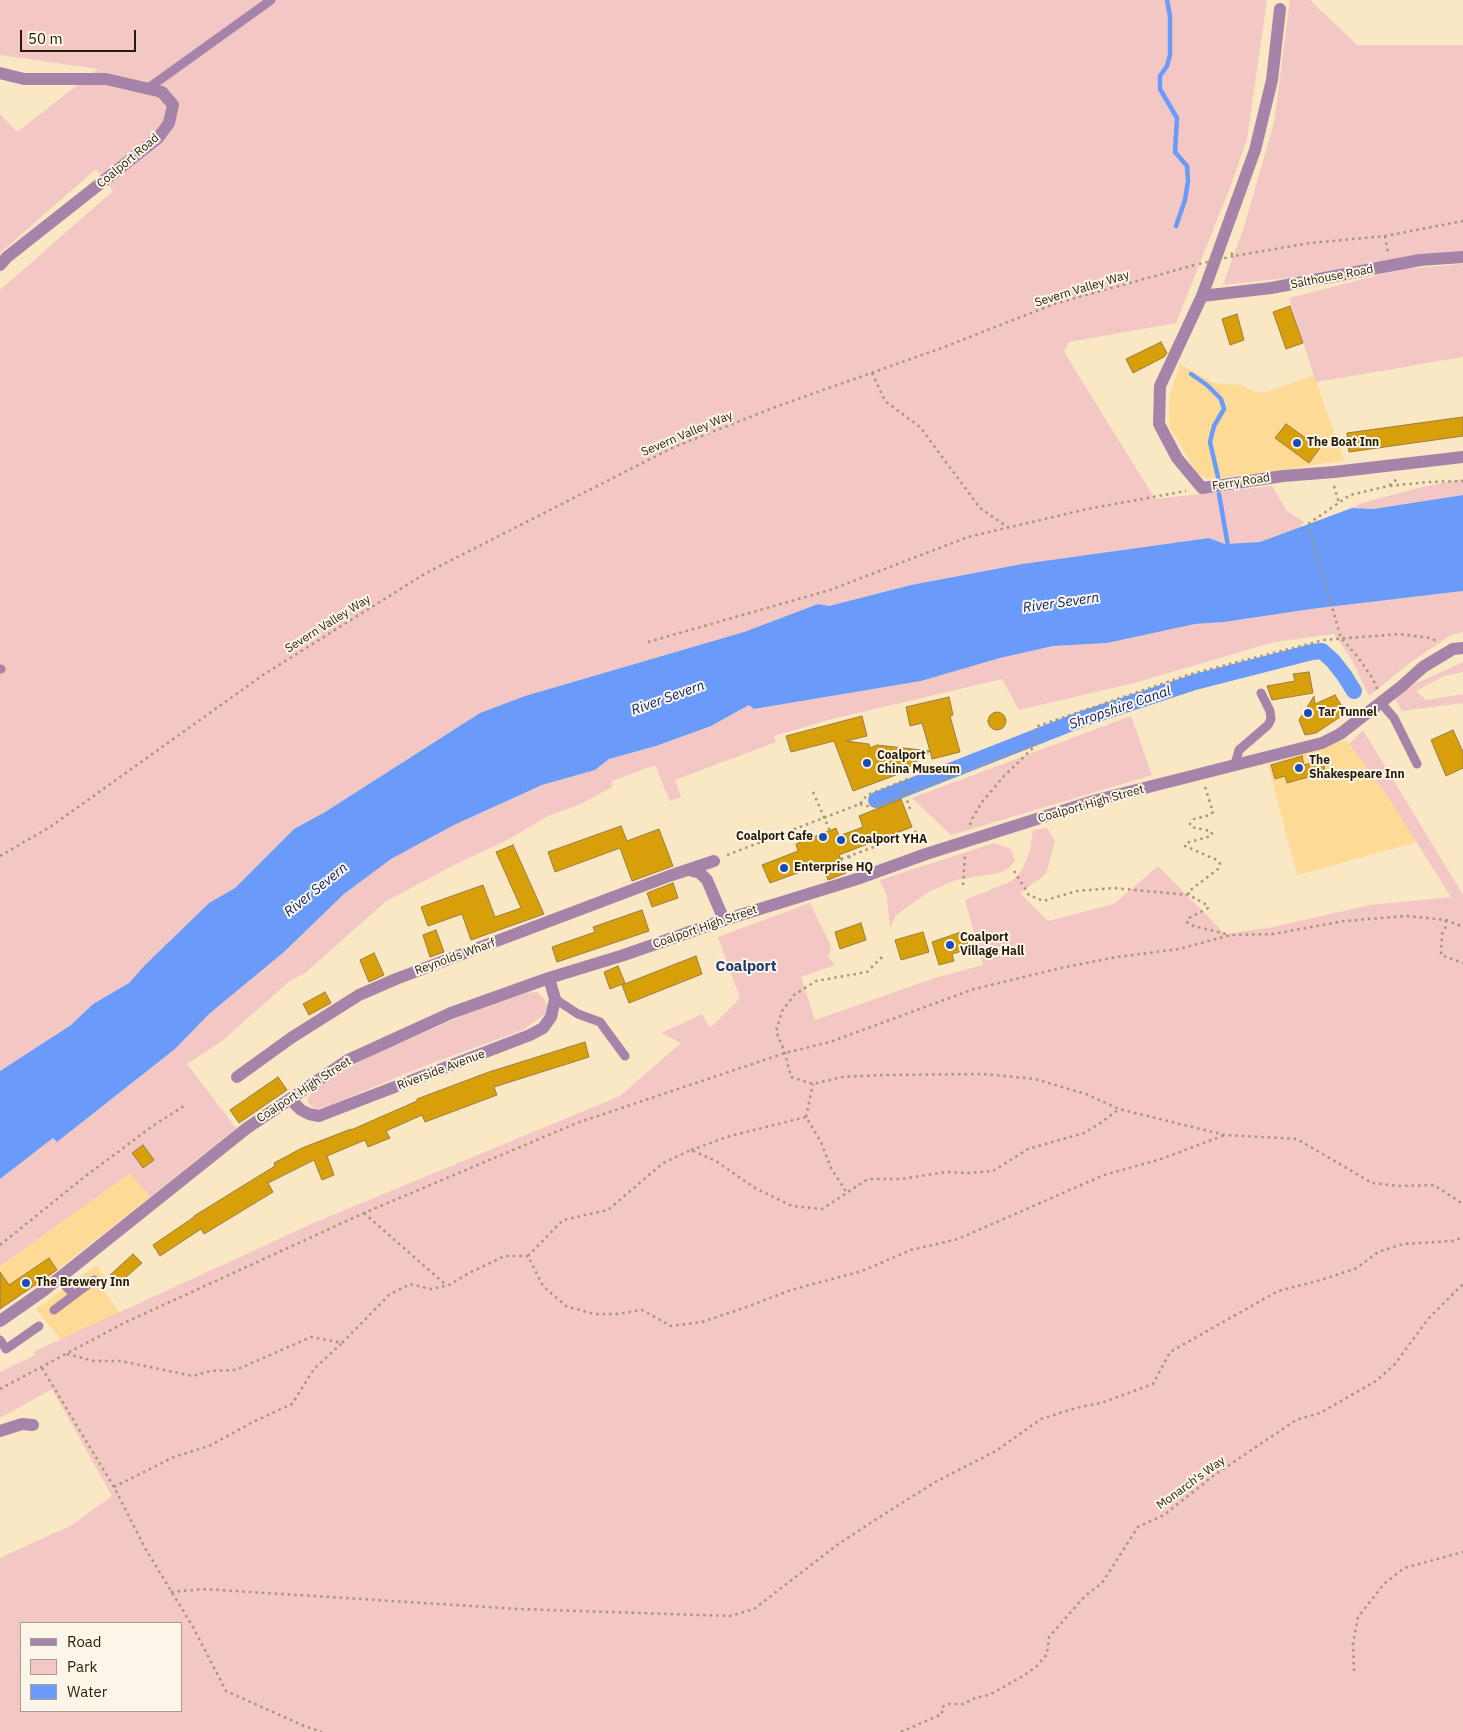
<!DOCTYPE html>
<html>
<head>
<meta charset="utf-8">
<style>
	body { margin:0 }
	#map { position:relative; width:1463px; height:1732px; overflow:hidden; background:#fae7c4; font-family:"IBM Plex Sans",sans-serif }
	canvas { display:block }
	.legend { position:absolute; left:20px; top:1622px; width:162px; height:90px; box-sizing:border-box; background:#fcf6ea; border:1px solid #a79f8e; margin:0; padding:6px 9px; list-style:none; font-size:15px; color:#271c04 }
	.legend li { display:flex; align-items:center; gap:10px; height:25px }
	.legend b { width:25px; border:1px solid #a79f8e }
	.scale { position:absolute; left:20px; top:30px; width:116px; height:22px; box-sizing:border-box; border:2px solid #271c04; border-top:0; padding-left:6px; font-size:15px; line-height:18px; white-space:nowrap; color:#271c04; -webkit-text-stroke:4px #fcf6ea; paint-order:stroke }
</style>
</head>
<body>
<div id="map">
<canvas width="1463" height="1732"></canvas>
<ul class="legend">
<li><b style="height:6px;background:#a684aa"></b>Road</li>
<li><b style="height:14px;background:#f3c7c4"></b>Park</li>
<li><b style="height:14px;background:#6b9bfa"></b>Water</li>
</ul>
<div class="scale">50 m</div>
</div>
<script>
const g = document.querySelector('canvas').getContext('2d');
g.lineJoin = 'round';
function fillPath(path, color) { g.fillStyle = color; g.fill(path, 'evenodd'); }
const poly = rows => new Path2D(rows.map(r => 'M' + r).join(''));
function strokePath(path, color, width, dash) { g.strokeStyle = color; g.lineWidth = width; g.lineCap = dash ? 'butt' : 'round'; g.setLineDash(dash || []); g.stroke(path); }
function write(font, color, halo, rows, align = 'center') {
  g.font = font + ' "IBM Plex Sans",sans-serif'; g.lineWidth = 4; g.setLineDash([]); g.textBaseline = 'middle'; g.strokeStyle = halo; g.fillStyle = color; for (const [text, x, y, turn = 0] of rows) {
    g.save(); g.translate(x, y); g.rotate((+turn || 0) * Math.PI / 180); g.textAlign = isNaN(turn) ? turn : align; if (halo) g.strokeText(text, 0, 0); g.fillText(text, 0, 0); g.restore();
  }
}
const built = poly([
	[1180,364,1213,383,1241,385,1252,391,1264,393,1314,375,1344,461,1318,464,1259,474,1207,479,1198,474,1169,426,1169,398],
	[1346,740,1383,789,1417,842,1297,875,1268,764],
	[130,1172,150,1197,57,1270,0,1309,0,1266],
	[97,1265,108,1281,101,1287,120,1313,61,1340,36,1309]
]);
const green = poly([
	[0,0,1267,0,1247,139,1231,185,1176,323,1069,342,1064,352,1155,499,1272,486,1287,511,1304,522,1299,528,1260,542,1225,544,1209,538,1022,564,911,585,829,606,818,604,744,632,525,696,480,713,325,812,294,829,235,888,209,903,145,965,129,983,93,1004,71,1025,0,1071,0,290,113,191,96,169,0,253,0,114,17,132,98,69,0,55],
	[1290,0,1310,0,1357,45,1463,45,1463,253,1413,256,1295,277,1223,285,1244,227,1274,123],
	[1463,264,1463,357,1316,382,1289,298,1402,269],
	[1463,479,1463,495,1373,509,1352,508,1362,503,1422,487],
	[1463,591,1463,632,1451,635,1411,662,1369,696,1352,660,1334,634,1274,642,1134,683,1019,710,1002,679,828,720,774,736,776,742,675,780,681,797,670,801,655,765,612,781,612,787,581,804,548,816,509,839,450,867,385,902,305,973,291,980,222,1041,187,1064,236,1128,150,1197,130,1173,0,1266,0,1179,53,1137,57,1142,175,1049,209,1014,284,952,344,894,391,859,454,825,542,785,595,770,609,759,656,746,711,726,749,705,755,709,921,681,1000,658,1053,646,1107,643,1195,624,1224,622,1311,609],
	[1463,662,1463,672,1444,676,1416,691,1426,700,1463,694,1463,703,1402,711,1395,699,1415,684],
	[1131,716,1152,775,951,835,912,798],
	[1363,730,1463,895,1463,1732,0,1732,0,1558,72,1525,112,1496,52,1389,0,1418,0,1372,35,1355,33,1352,316,1222,620,1096,681,1043,661,1033,702,1014,710,1028,740,998,718,937,810,903,831,946,828,957,835,965,801,977,815,1020,935,978,983,965,965,900,1012,881,1022,870,1030,851,1033,830,1047,828,1055,841,1046,874,1020,893,1048,921,1114,904,1158,866,1225,934,1273,927,1370,905,1451,897,1383,789,1349,744],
	[21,1623,181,1623,181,1711,21,1711],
	[994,843,1011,849,1015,860,1009,868,999,873,956,880,930,891,896,915,890,928,887,897,880,880],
	[537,992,543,997,547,1005,545,1014,523,1030,421,1067,331,1105,317,1109,310,1105,307,1100,312,1092,333,1077,372,1055,467,1014,525,993]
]);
const water = poly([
	[1463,495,1463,591,1311,609,1224,622,1195,624,1107,643,1053,646,1000,658,921,681,754,709,749,705,711,726,656,746,609,759,595,770,542,785,454,825,391,859,344,894,284,952,209,1014,175,1049,57,1142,53,1138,0,1179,0,1071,71,1025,93,1004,129,983,145,965,209,903,235,888,294,829,325,812,480,713,525,696,744,632,818,604,829,606,911,585,1022,564,1209,538,1225,544,1260,542,1352,508,1373,509]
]);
const stream = poly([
	[1167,0,1170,16,1170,55,1167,66,1160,76,1160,89,1177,118,1175,152,1187,166,1188,181,1185,200,1176,226],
	[1191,374,1207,385,1221,399,1224,409,1214,426,1210,442,1218,477],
	[1219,494,1228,546]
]);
const canal = poly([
	[876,800,1082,719,1195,682,1312,652,1322,651,1333,661,1344,675,1354,691]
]);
const building = poly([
	[1290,306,1303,343,1286,349,1273,312,1290,306],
	[1237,314,1244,340,1230,345,1222,319,1237,314],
	[1161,342,1167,353,1164,357,1133,373,1126,359,1161,342],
	[1463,417,1463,436,1349,452,1347,433,1463,417],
	[1286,424,1320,448,1309,463,1275,438,1286,424],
	[1309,672,1313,693,1272,700,1267,686,1295,681,1293,674,1309,672],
	[1335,695,1346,713,1316,733,1305,735,1299,720,1314,696,1315,704,1335,695],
	[949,697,953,715,950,716,960,752,932,759,930,751,910,767,893,766,896,775,853,791,834,741,791,752,786,736,862,716,867,736,846,741,869,744,870,748,877,745,930,751,922,723,910,726,906,707,949,697],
	'988 721a9 9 0 1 1 18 0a9 9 0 1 1-18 0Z',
	[1453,730,1463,752,1463,768,1446,776,1431,740,1453,730],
	[1302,756,1304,765,1322,760,1326,772,1287,783,1285,776,1275,779,1271,765,1302,756],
	[901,799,912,827,839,855,846,873,828,880,822,864,770,883,762,865,798,851,796,844,836,828,839,836,863,827,859,816,901,799],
	[621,826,627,841,659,829,673,866,632,881,620,848,555,872,548,852,621,826],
	[513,845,544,914,471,940,462,914,428,926,421,907,483,885,495,917,521,908,496,852,513,845],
	[673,883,678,898,652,907,647,893,673,883],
	[642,910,649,931,557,962,552,947,595,932,593,927,642,910],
	[861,923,866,940,840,949,835,932,861,923],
	[436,930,444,952,430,957,423,935,436,930],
	[964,931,969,949,952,954,954,961,939,965,932,942,964,931],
	[923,932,929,952,901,960,895,940,923,932],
	[374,953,384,975,369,982,360,960,374,953],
	[696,956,702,974,629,1003,622,985,696,956],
	[618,966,625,983,610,989,604,972,618,966],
	[325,992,331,1003,309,1015,303,1004,325,992],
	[585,1042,589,1057,494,1087,497,1095,425,1122,422,1115,386,1131,390,1138,368,1147,365,1140,327,1156,334,1175,322,1180,314,1160,268,1183,273,1192,204,1234,201,1229,160,1256,153,1245,194,1217,194,1216,275,1166,274,1163,302,1148,351,1129,351,1130,417,1101,417,1099,489,1072,585,1042],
	[278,1077,287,1090,239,1123,230,1110,278,1077],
	[143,1145,154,1160,143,1168,132,1153,143,1145],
	[133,1254,142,1263,117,1285,109,1276,133,1254],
	[49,1258,57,1270,0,1309,0,1272,9,1285,49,1258]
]);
const path = poly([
	[1385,236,1388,253],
	[1231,253,1234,256,1310,243,1385,236,1463,221],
	[872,373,885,401,920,427,980,508,1009,528],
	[1334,486,1339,503],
	[1390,486,1427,482,1463,481],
	[648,642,830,590,968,537,1087,509,1186,491],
	[1377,689,1373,679,1357,656,1341,638,1308,524,1350,495,1388,486,1395,481,1396,478],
	[1037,744,1035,727,1191,674,1324,640,1399,634,1430,638,1439,642],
	[901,782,910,809],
	[1205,787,1213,812,1210,815,1194,819,1190,824,1191,827,1211,831,1212,834,1211,836,1186,843,1185,846,1217,860,1220,864,1218,869,1188,892,1189,895,1207,905,1208,908,1189,918,1187,922,1190,925,1230,935],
	[813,792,830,831],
	[860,804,871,807,1037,744],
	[970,825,972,819,982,802,1004,776,1036,745],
	[727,855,860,804,867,795,908,779],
	[0,856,50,827,263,675,426,573,674,447,778,406,939,349,1054,304,1198,264],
	[849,856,852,867],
	[841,859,918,831],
	[1014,871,1029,895,1043,901,1077,891,1114,888,1188,895],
	[963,885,965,855],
	[1446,920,1445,929,1442,934,1441,955,1463,963],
	[882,957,867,972,816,981,794,995,782,1011,776,1031,785,1053,791,1077,813,1084,842,1077,883,1075,984,1074,1035,1079,1086,1094,1119,1109,1225,1135,1297,1139,1372,1183,1400,1186,1434,1185,1463,1204],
	[806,1117,813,1084],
	[691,1150,730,1136,806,1117,821,1142,831,1168,847,1193],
	[364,1213,446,1285],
	[0,1245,83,1178,154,1125,184,1106],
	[528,1256,563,1220,608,1210,663,1163,691,1150,716,1161,755,1188,792,1206,822,1209,868,1179,901,1179,946,1172,967,1173,993,1171,1028,1149,1084,1133,1102,1122,1119,1109],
	[67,1354,94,1361,121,1361,193,1376,210,1371,236,1370,311,1337,342,1343,389,1295,410,1284,431,1289,449,1285,471,1272,505,1256,528,1256,543,1286,566,1306,594,1314,617,1314,642,1310,671,1326,702,1322,744,1308,791,1290,862,1271,911,1250,958,1239,1104,1175,1161,1159,1225,1135],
	[42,1368,114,1487,145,1548,193,1627,226,1691,304,1726,322,1732],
	[0,1389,124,1323,364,1213,577,1123,785,1053,830,1042,974,989,1061,968,1117,957,1179,949,1231,935,1273,934,1344,921,1407,916,1446,920,1463,927],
	[114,1487,174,1457,209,1446,255,1421,292,1404,314,1369,342,1343],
	[171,1592,203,1589,519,1609,730,1616,754,1609,837,1545,878,1518,937,1481,996,1451,1041,1419,1076,1408,1101,1403,1153,1384,1170,1352,1278,1291,1321,1280,1357,1268,1378,1252,1403,1244,1453,1241,1463,1237],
	[1354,1671,1353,1643,1358,1617,1384,1584,1404,1568,1463,1552],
	[901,1732,942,1714,942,1707,949,1704,963,1704,975,1698,989,1695,1025,1675,1037,1666,1047,1654,1049,1637,1085,1596,1102,1583,1138,1527,1164,1515,1213,1476,1296,1420,1320,1413,1376,1381,1395,1364,1428,1319,1463,1284]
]);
const service = poly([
	[147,89,271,0],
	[0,669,1,669],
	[1381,703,1394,718,1417,764],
	[1235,764,1239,750,1268,725,1271,719,1270,711,1261,693],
	[555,999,578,1014,600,1022,625,1056],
	[58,1278,74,1295,94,1280],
	[54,1310,74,1295],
	[0,1340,6,1349,39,1326]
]);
const minor = poly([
	[1280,9,1272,80,1255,150,1202,296,1160,386,1159,424,1177,458,1202,488,1283,476,1334,472,1463,457],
	[1202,296,1271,288,1420,260,1463,257],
	[690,870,700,873,707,880,724,920],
	[237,1077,291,1038,359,995,396,979,669,876,714,861],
	[290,1099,301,1110,309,1114,319,1116,530,1035,543,1028,551,1017,555,999,549,978],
	[0,1431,22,1424,33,1425]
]);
const tertiary = poly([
	[0,73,24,79,106,79,162,92,173,105,169,123,158,138,7,257,0,265],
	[0,1321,43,1291,247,1128,348,1060,451,1013,549,978,624,955,724,920,857,879,926,854,1097,800,1322,743,1340,734,1402,686,1423,667,1453,649,1463,648]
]);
const pathBridge = poly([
	[1199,264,1234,256]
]);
const markers = [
	[1297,443,5,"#1a4bb8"],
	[1308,713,5,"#1a4bb8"],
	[867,763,5,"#1a4bb8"],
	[1299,768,5,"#1a4bb8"],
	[823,837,5,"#1a4bb8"],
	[841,840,5,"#1a4bb8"],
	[784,868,5,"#1a4bb8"],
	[950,945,5,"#1a4bb8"],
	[26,1283,5,"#1a4bb8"]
];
const streetNames = [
	["Coalport Road",128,161,-40],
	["Salthouse Road",1332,277,-11],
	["Severn Valley Way",1082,289,-17],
	["Severn Valley Way",687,434,-23],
	["Ferry Road",1241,482,-9],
	["Severn Valley Way",328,624,-32],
	["Coalport High Street",1091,804,-16],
	["Coalport High Street",705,927,-19],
	["Reynolds Wharf",455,957,-20],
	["Riverside Avenue",441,1070,-21],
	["Coalport High Street",304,1090,-33],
	["Monarch's Way",1191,1483,-36]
];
const poiNames = [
	["The Boat Inn",1307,443],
	["Tar Tunnel",1318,713],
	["Coalport",877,756],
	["China Museum",877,770],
	["The",1309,761],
	["Shakespeare Inn",1309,775],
	["Coalport Cafe",813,837,"right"],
	["Coalport YHA",851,840],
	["Enterprise HQ",794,868],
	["Coalport",960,938],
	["Village Hall",960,952],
	["The Brewery Inn",36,1283]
];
const waterNames = [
	["River Severn",1061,603,-8],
	["River Severn",668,698,-20],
	["Shropshire Canal",1120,708,-19],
	["River Severn",316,890,-39]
];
const quarterNames = [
	["Coalport",746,967]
];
fillPath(built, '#fdda96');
fillPath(green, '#f3c7c4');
fillPath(water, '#6b9bfa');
strokePath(stream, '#6b9bfa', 4.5);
strokePath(canal, '#6b9bfa', 16);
fillPath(building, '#d79f0a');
strokePath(building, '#9b7d44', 1);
strokePath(path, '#a79779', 2.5, [2.5, 4]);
strokePath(service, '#a684aa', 9);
strokePath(minor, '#a684aa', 12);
strokePath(tertiary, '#a684aa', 12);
strokePath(pathBridge, '#a79779', 2.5, [2.5, 4]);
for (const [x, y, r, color] of markers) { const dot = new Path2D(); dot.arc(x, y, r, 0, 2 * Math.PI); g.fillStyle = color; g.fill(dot); strokePath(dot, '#fcf6ea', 2); }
write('12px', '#271c04', '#fcf6ea', streetNames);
write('bold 12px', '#271c04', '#fcf6ea', poiNames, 'left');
write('italic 14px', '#001e6f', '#fcf6ea', waterNames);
write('bold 15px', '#1f3970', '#fcf6ea', quarterNames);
</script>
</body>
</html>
